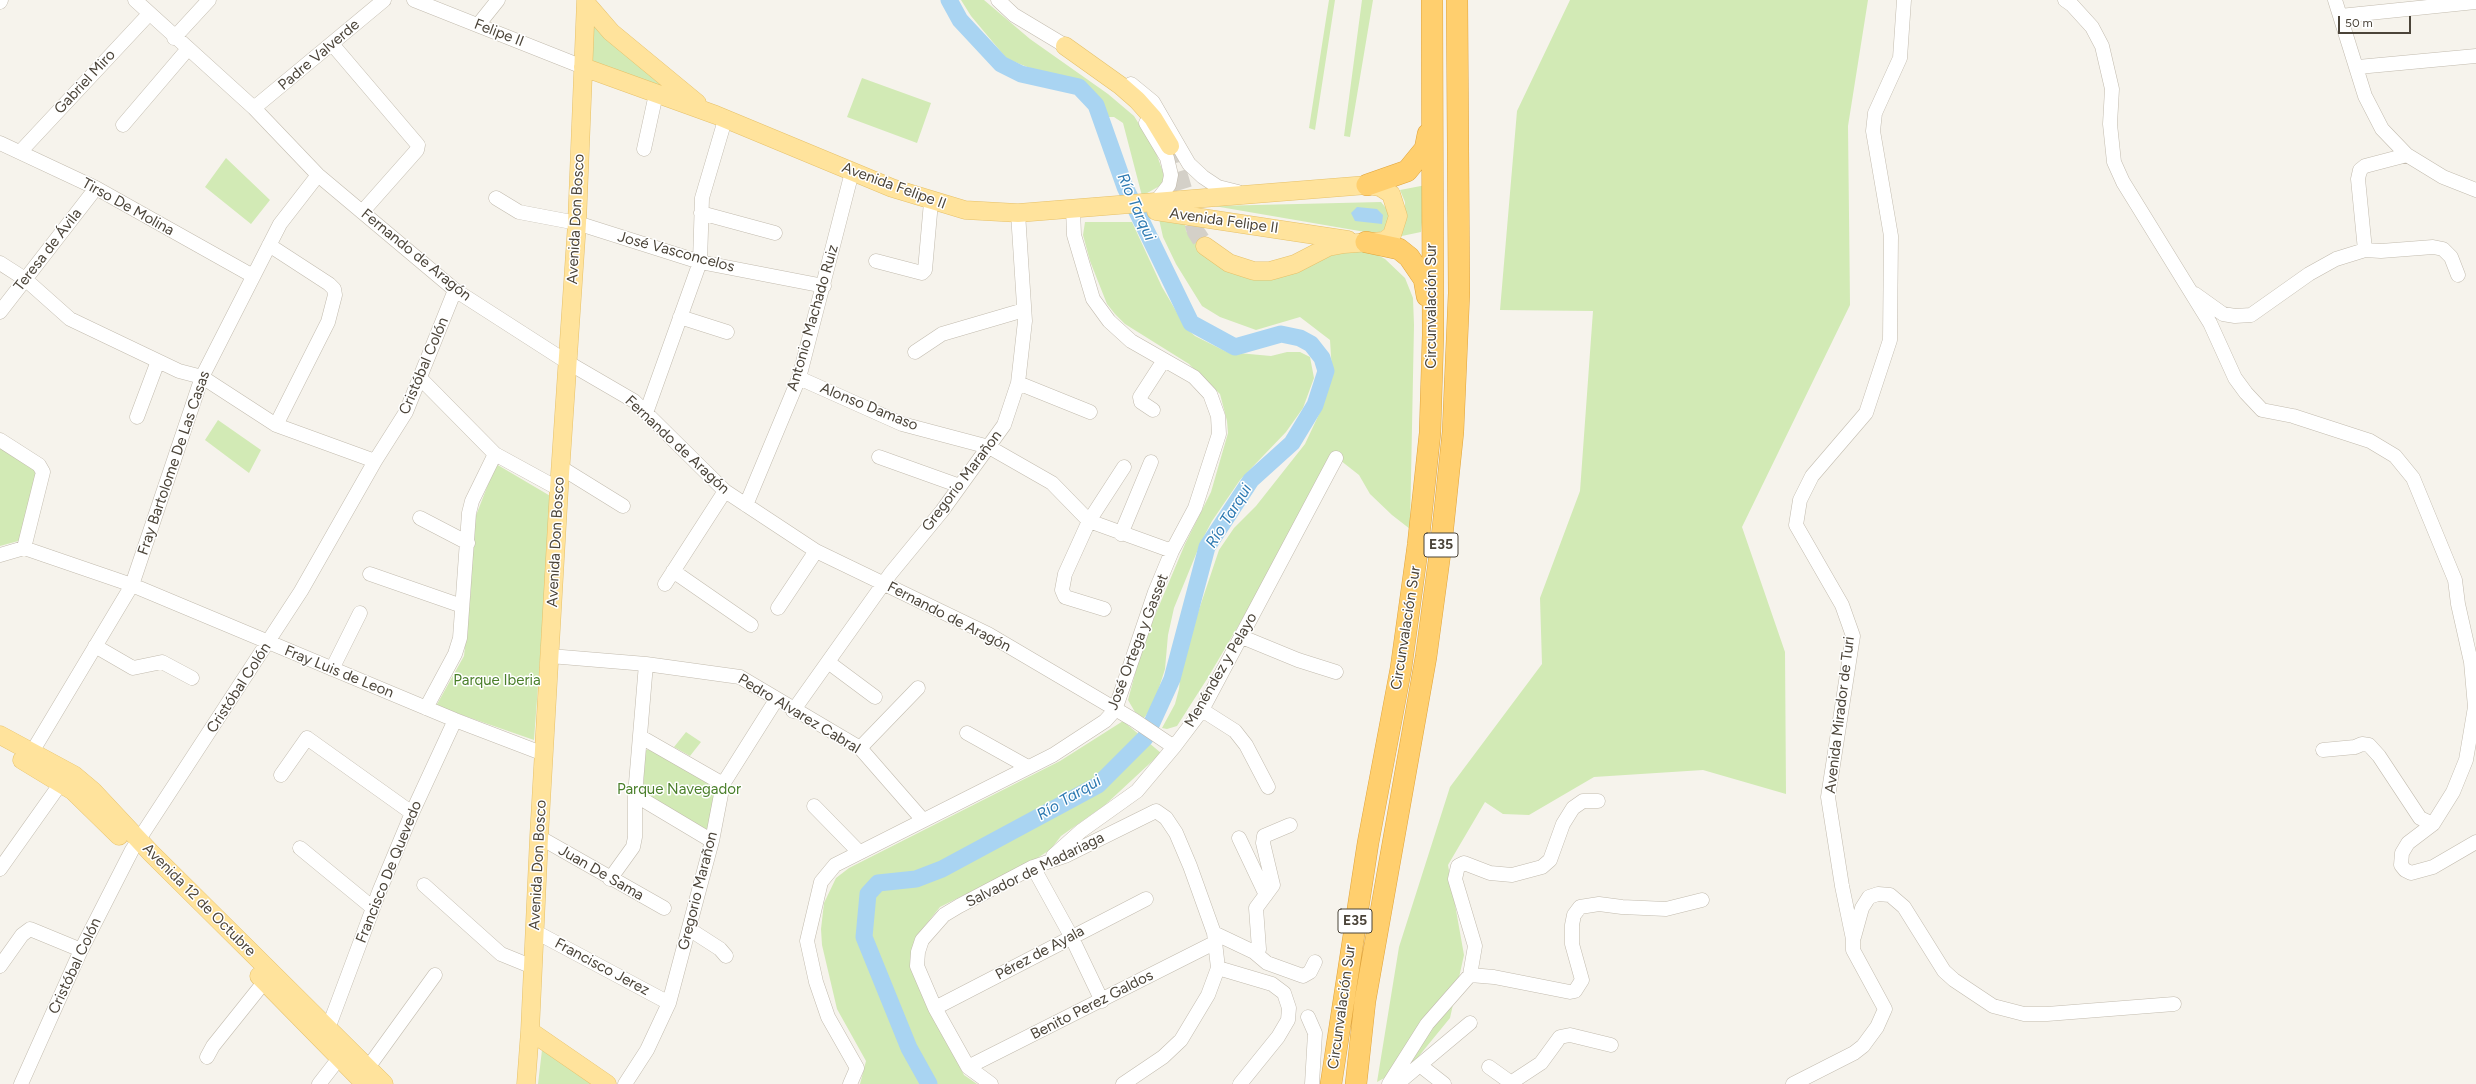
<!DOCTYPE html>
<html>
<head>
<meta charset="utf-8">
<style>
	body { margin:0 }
	#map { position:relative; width:2476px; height:1084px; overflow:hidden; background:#f6f3ec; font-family:Figtree,sans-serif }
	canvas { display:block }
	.scale { position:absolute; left:2338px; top:16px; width:73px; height:18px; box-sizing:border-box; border:2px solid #4b4439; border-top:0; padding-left:5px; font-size:12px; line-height:14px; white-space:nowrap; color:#4b4439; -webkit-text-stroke:3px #fff; paint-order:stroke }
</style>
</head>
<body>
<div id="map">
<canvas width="2476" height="1084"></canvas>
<div class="scale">50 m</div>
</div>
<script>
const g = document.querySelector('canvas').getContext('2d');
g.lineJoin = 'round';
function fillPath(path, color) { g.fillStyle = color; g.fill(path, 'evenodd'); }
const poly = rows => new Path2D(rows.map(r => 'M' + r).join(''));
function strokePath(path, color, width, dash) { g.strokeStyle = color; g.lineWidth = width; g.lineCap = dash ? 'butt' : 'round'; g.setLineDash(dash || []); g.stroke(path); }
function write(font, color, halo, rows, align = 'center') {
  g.font = font + ' Figtree,sans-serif'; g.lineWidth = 3; g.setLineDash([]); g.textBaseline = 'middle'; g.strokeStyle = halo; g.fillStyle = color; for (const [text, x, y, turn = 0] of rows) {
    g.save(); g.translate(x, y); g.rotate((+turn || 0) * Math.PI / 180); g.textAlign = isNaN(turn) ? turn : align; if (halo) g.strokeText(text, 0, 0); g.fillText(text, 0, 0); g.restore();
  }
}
const green = poly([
	[961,0,984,0,1030,39,1108,94,1134,116,1155,150,1163,172,1163,184,1142,196,1123,123,1114,117,1094,117,1069,80,1035,70,1007,59,971,16],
	[1329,0,1335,0,1315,130,1309,128],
	[1362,0,1373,0,1350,137,1344,136],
	[1570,0,1868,0,1848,126,1850,305,1742,527,1785,652,1786,794,1703,770,1594,777,1529,815,1503,814,1485,802,1448,865,1464,955,1450,1018,1414,1062,1377,1082,1399,947,1450,787,1542,664,1540,598,1580,491,1593,311,1500,310,1517,111],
	[591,22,688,103,588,63],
	[862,78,931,103,917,143,847,117],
	[226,158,270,200,251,224,205,187],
	[1426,185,1421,232,1397,237,1405,216,1405,202,1400,190],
	[1381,202,1391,214,1390,226,1377,234,1214,206],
	[1159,219,1185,223,1186,231,1200,247,1235,272,1330,251,1368,250,1385,259,1405,278,1413,298,1414,325,1410,529,1392,515,1370,494,1359,475,1331,453,1250,606,1207,679,1177,726,1167,729,1162,728,1175,704,1179,689,1182,660,1219,550,1234,528,1256,506,1305,444,1320,412,1332,372,1330,340,1300,317,1256,330,1220,317,1202,306,1176,264,1163,237],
	[1085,222,1132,222,1162,287,1186,328,1195,336,1227,352,1271,356,1287,352,1300,352,1310,357,1314,378,1303,408,1286,432,1240,480,1212,521,1201,542,1174,608,1168,635,1165,669,1158,691,1154,705,1144,718,1135,712,1128,700,1143,644,1185,544,1211,492,1228,433,1227,421,1220,394,1201,376,1189,364,1125,324,1115,314,1107,304,1090,261,1083,235],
	[218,420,261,450,249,473,205,440],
	[0,448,41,471,22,540,0,546],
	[496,464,552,497,534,740,436,706,464,656,470,599,475,518],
	[1123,721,1161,753,1105,805,1061,836,1051,849,1036,859,940,907,915,938,913,967,931,1010,964,1075,977,1084,860,1084,866,1061,837,1009,822,945,821,929,824,903,836,878,849,868,1060,761],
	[686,732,701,742,690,756,674,747],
	[652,747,718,789,709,828,702,831,643,793,645,751],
	[542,1050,591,1084,538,1084]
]);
const water = poly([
	[1357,207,1377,209,1383,215,1382,224,1355,221,1351,213]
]);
const river = poly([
	[929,1084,909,1048,864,937,868,894,878,883,916,879,942,869,1098,785,1145,738,1172,679,1207,547,1251,480,1292,443,1315,405,1326,371,1322,358,1311,344,1300,338,1281,334,1235,347,1191,323,1125,187,1096,105,1079,87,1021,74,1001,64,960,20,949,0]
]);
const majorTunnel = poly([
	[1170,146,1196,232,1205,246]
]);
const minor = poly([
	[135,0,254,108,318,175,455,290,567,362,634,401,725,491,816,551,988,634,1134,720,1174,747],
	[414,0,583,67],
	[998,0,1014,15,1074,51],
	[2065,0,2072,5,2092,27,2102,46,2112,89,2110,124,2114,162,2123,182,2210,323,2235,378,2246,393,2262,410,2293,416,2370,441,2395,456,2413,478,2455,580,2458,604,2471,662,2475,707,2466,760,2453,792,2433,824,2408,843,2402,853,2401,865,2405,870,2411,873,2433,867,2476,842],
	[2335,0,2365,96,2382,129,2407,155,2443,177,2476,190],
	[0,2,1,0],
	[2340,16,2476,2],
	[478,25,498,0],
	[174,38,209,0],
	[332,44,418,145,417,150,363,211],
	[2358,67,2476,56],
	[1131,84,1153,102,1189,164,1203,177,1218,187,1238,192],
	[254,108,384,0],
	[1146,123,1167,158,1171,175,1169,185,1155,203],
	[123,125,187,50],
	[0,143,96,188,253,276],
	[644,149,656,94],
	[21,151,149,14],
	[496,198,519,212,577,223,700,262,824,286],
	[701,213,775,233],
	[269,245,329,284,334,289,335,295,328,322,276,425],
	[2365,250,2358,179,2360,170,2365,166,2407,155],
	[876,261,922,273,925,270,931,202],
	[0,263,25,279,70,319,179,371,202,377,276,425,375,461],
	[2195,294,2223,314,2235,316,2251,315,2309,274,2336,259,2365,250,2381,251,2433,247,2443,249,2451,257,2458,275],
	[0,312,96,188],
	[680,317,727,332],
	[915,352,942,334,1024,310],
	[420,378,495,454,559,489],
	[799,378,902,424,989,447,1052,483,1089,521,1172,551],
	[1018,383,1090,412],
	[1153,410,1141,402,1140,397,1164,360],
	[646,413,700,262,702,198,725,120],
	[137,417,158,361],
	[0,440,39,465,43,472,24,548],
	[879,457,960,486],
	[560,467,623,506],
	[746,505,799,378,852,172],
	[420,518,468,543],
	[1121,534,1151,462],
	[0,555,24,548,132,585,455,720,544,754],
	[673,571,751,625],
	[370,574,462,606],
	[665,584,725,491],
	[778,608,816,551],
	[1104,609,1065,597,1062,590,1065,574,1089,521,1124,467],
	[1242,637,1298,660,1336,672],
	[95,646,133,668,162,662,192,678],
	[550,656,646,664,740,677,860,748,922,819],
	[828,662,875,697],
	[332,669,360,613],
	[426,708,455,654,460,638,469,513,472,501,495,454],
	[1202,710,1235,731,1246,745,1268,787],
	[793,711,891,573,942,511,1004,425,1018,383,1025,321,1018,213],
	[967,733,1028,767],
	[641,737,723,784],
	[860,748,918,688],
	[2323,750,2355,747,2362,744,2369,745,2379,756,2420,818,2433,824],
	[32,752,132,585,202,377,280,224,318,175],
	[281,775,307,738,412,813],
	[635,795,712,841],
	[814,806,858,851],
	[539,837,664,908],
	[1239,838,1266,895],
	[300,848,373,908],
	[1053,856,1081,831,1137,791,1174,747,1202,710,1336,458],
	[1033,867,1071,936,1102,1001],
	[0,869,61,783],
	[610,879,633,847,635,837,635,795,646,664],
	[424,885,501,954,533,967],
	[689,929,720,949,726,956],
	[534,931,669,1003],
	[1214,933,1254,952,1259,949,1256,908,1273,885,1263,843,1264,836,1290,825],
	[1854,937,1862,908,1869,897,1878,894,1890,895,1904,907,1944,971,1954,980,1993,1006,2024,1014,2047,1014,2174,1004],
	[1254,952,1267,963,1303,976,1310,972,1315,962],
	[0,966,22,935,30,929,81,950],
	[1218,968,1272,984,1284,993,1289,1008,1288,1020,1278,1037,1240,1084],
	[1470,975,1494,977,1570,992,1575,991,1582,980,1572,944,1572,925,1574,915,1580,907,1599,904,1622,907,1666,909,1702,900],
	[935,1008,1146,899],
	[1308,1017,1315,1033,1312,1084],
	[322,1036,329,1026,379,892,412,813,455,720],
	[207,1057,213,1046,265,981],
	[1421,1066,1444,1084],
	[968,1067,1216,942],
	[1489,1067,1510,1082],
	[367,1069,435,975],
	[21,1084,81,950,132,850,301,591,375,461,406,412,455,290],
	[319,1084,340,1057],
	[625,1084,647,1050,669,1003,712,841,723,784,776,700],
	[850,1084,857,1068,828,1017,816,982,807,941,821,882,835,865,1053,755,1105,721,1115,710,1155,592,1172,551,1195,508,1219,434,1218,416,1210,394,1194,377,1131,341,1109,321,1093,299,1074,235,1073,209],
	[991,1084,968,1067,935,1008,917,966,918,952,922,940,944,915,959,906,1033,867,1065,856,1156,811,1166,818,1176,833,1190,866,1214,933,1218,968,1208,995,1181,1040,1163,1057,1123,1084],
	[1389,1084,1427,1024,1470,975,1475,946,1455,879,1458,866,1464,863,1490,873,1512,875,1542,867,1550,860,1563,824,1573,808,1583,801,1598,801],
	[1397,1084,1470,1023],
	[1509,1084,1541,1063,1560,1037,1570,1035,1611,1045],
	[1793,1084,1854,1053,1863,1046,1877,1027,1885,1009,1853,950,1853,939,1842,886,1828,797,1853,636,1842,605,1796,525,1800,500,1812,476,1866,413,1890,340,1891,236,1873,131,1875,113,1900,58,1904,0]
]);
const major = poly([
	[586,3,611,32,697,103],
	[1065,46,1121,86,1137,100,1153,118,1170,146],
	[583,67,716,115,892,188,965,210,1018,213,1367,185,1380,187,1391,194,1398,216,1392,235,1384,241,1344,244,1328,247,1295,264,1270,271,1254,271,1229,263,1205,246],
	[1156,211,1348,240],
	[0,735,74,775,93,791,151,853,384,1084],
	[22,760,73,791,119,836],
	[259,976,365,1084],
	[530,1031,607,1084],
	[526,1084,530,1031,539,837,559,489,577,223,586,0]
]);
const highway = poly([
	[1367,185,1407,171,1425,149,1428,134],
	[1366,242,1399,249,1409,257,1424,279,1427,296],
	[1331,1084,1368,843,1401,668,1418,545,1430,433,1433,335,1432,0],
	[1356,1084,1365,1001,1426,657,1441,546,1453,432,1459,293,1457,0]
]);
const shields = [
	[1441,545,34],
	[1355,921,34]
];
const shieldNames = [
	["E35",1441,545],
	["E35",1355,921]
];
const streetNames = [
	["Felipe II",499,33,21],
	["Padre Valverde",319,55,-40],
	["Gabriel Miro",85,82,-47],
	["Avenida Felipe II",894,186,20],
	["Tirso De Molina",128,207,29],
	["Avenida Don Bosco",576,219,-87],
	["Avenida Felipe II",1224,221,8],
	["Teresa de Ávila",48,250,-52],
	["José Vasconcelos",676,252,15],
	["Fernando de Aragón",416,255,39],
	["Circunvalación Sur",1432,306,-90],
	["Antonio Machado Ruiz",813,318,-74],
	["Cristóbal Colón",424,366,-67],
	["Alonso Damaso",869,407,22],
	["Fernando de Aragón",677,445,43],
	["Fray Bartolome De Las Casas",174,463,-71],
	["Gregorio Marañon",962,481,-53],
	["Avenida Don Bosco",556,542,-87],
	["Fernando de Aragón",949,617,27],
	["Circunvalación Sur",1406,628,-81],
	["José Ortega y Gasset",1138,642,-69],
	["Menéndez y Pelayo",1221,670,-60],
	["Fray Luis de Leon",339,672,22],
	["Cristóbal Colón",239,688,-57],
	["Pedro Alvarez Cabral",799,714,31],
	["Avenida Mirador de Turi",1840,715,-83],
	["Avenida Don Bosco",538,865,-87],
	["Salvador de Madariaga",1035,870,-26],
	["Francisco De Quevedo",389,872,-68],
	["Juan De Sama",601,873,30],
	["Gregorio Marañon",698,891,-76],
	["Avenida 12 de Octubre",199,900,45],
	["Pérez de Ayala",1040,953,-28],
	["Cristóbal Colón",75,966,-65],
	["Francisco Jerez",602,967,28],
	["Benito Perez Galdos",1092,1005,-27],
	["Circunvalación Sur",1342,1007,-82]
];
const parkNames = [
	["Parque Iberia",497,681],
	["Parque Navegador",679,790]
];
const waterNames = [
	["Río Tarqui",1136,207,66],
	["Río Tarqui",1229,516,-58],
	["Río Tarqui",1069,798,-31]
];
fillPath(green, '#d2eab5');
fillPath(water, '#a9d4f2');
strokePath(river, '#a9d4f2', 17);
strokePath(majorTunnel, '#d4d0c8', 18, [18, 9]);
strokePath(minor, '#c2bbae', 15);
strokePath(major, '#e6c16a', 19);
strokePath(highway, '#e0a43c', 22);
strokePath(minor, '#fff', 14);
strokePath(major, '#ffe39c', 18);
strokePath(highway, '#ffcf6e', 21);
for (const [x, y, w] of shields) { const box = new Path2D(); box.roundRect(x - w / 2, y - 12, w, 24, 3); g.fillStyle = '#fff'; g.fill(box); strokePath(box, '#4b4439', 1); }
write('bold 14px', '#4b4439', null, shieldNames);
write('15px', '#4b4439', '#fff', streetNames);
write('15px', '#4a7f2a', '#fff', parkNames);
write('italic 16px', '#2e7ab2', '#fff', waterNames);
</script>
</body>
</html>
